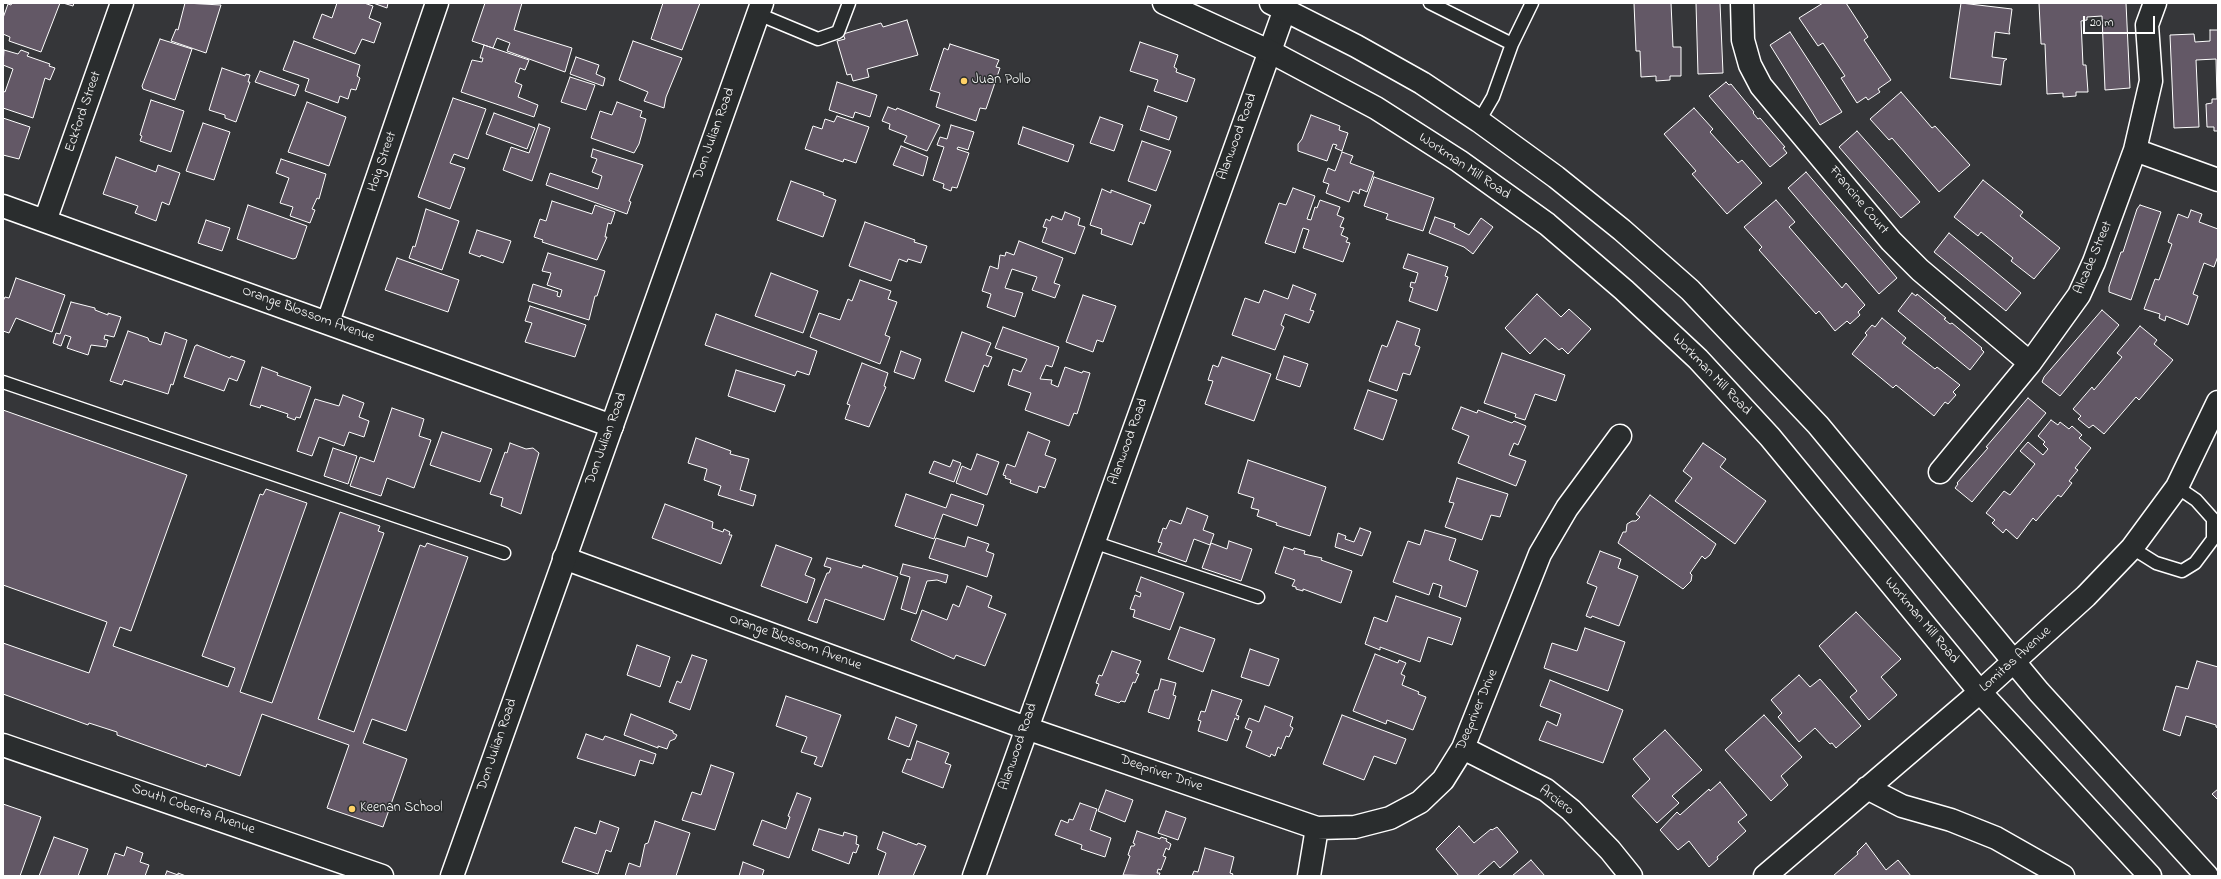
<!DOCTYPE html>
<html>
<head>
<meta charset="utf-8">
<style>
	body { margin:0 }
	#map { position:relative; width:2221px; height:879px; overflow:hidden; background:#353639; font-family:"Indie Flower",sans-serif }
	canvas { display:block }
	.frame { position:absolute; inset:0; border:4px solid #fff; pointer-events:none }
	.scale { position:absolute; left:2083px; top:16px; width:72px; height:18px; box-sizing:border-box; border:2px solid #fff; border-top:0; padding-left:5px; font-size:12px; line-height:14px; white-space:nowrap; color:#fff; -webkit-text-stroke:3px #2a2d2e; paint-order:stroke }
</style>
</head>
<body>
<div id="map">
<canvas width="2221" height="879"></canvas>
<div class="frame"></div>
<div class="scale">20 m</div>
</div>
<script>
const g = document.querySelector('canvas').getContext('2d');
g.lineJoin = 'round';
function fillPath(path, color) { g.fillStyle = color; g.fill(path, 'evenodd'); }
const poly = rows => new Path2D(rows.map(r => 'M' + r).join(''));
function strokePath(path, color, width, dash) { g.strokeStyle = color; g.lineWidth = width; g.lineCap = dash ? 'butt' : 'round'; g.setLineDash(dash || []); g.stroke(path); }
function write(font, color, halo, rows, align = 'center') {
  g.font = font + ' "Indie Flower",sans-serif'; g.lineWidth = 3; g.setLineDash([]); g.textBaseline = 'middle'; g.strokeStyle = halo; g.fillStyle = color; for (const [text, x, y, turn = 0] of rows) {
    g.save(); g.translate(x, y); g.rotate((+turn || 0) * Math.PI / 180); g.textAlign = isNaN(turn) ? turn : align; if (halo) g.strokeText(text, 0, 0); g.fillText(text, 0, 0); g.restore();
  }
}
const building = poly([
	[12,3,60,3,41,52,9,41,10,37,3,34,3,18,8,4,11,5,12,3],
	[63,3,74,3,73,6,63,3],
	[185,3,221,5,206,53,171,41,176,29,178,30,185,3],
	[337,3,364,3,373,6,369,18,381,23,374,43,362,39,355,54,313,38,322,14,332,18,337,3],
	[373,3,388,3,387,8,373,3],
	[485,3,522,3,514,30,572,48,565,72,507,51,510,43,497,38,493,48,472,41,485,3],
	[663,3,700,3,682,50,651,39,663,3],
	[1634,3,1671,3,1673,47,1681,47,1681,76,1670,76,1670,80,1656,81,1656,76,1641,77,1640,51,1636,51,1634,3],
	[1696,3,1720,3,1723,73,1698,74,1696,3],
	[1823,3,1846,3,1868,37,1864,40,1891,80,1878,89,1880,92,1868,100,1866,97,1857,103,1841,78,1845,76,1823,43,1818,46,1799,18,1823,3],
	[1961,3,2012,9,2009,32,2010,34,1995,32,1992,57,2007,59,2004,61,2001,85,1950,78,1961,3],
	[2039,3,2126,3,2130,88,2105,90,2102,16,2087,17,2087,20,2081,21,2083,65,2086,65,2088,92,2076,92,2076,96,2063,97,2063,93,2047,94,2045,44,2041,44,2039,3],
	[907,20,918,55,867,69,869,77,853,81,851,74,847,75,837,41,845,39,843,34,881,23,883,27,907,20],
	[2210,30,2218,30,2218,131,2214,131,2214,127,2207,127,2206,104,2212,103,2212,99,2217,99,2216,59,2196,60,2199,127,2174,128,2170,35,2194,34,2195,42,2210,41,2210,30],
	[1790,32,1842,112,1820,125,1770,45,1790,32],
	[160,39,192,49,175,100,143,89,142,86,160,39],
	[294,41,360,65,357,76,360,78,356,90,351,89,348,99,340,96,338,103,305,91,309,79,283,70,294,41],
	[633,41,682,58,666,97,664,108,644,101,648,92,619,80,633,41],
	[1140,42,1178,55,1174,67,1177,69,1176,72,1195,79,1187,102,1154,91,1158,80,1130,71,1140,42],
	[950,44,999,60,996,67,1000,68,986,109,980,108,976,121,936,107,940,93,930,90,944,48,948,50,950,44],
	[484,45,529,60,525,70,520,68,515,82,522,85,518,97,538,105,534,117,461,92,472,60,482,62,483,58,480,58,484,45],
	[4,50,18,54,21,50,29,53,27,56,50,64,49,66,55,68,50,80,45,78,33,118,3,108,3,91,5,92,13,69,3,65,4,50],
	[576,57,599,65,596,74,605,78,603,86,570,74,576,57],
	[222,68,245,76,246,74,250,75,248,82,250,82,236,122,225,118,225,115,209,110,222,68],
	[260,71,299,85,295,96,255,82,260,71],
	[570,77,595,85,586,110,561,102,570,77],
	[837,82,877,95,870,117,855,112,853,118,829,110,837,82],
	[1726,82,1729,85,1731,84,1754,112,1753,113,1758,119,1760,118,1785,147,1783,148,1787,153,1770,167,1709,96,1726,82],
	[1901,92,1932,128,1935,126,1970,165,1939,192,1892,138,1889,140,1870,119,1901,92],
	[453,98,486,109,468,159,454,154,450,163,465,168,450,209,418,197,453,98],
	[151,100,184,111,171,152,140,141,142,136,140,135,151,100],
	[307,102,346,117,329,166,288,152,307,102],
	[617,102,642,111,640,117,646,119,639,144,634,153,591,138,600,111,612,115,617,102],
	[1148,106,1177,117,1169,140,1140,130,1148,106],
	[888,107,896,110,897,108,940,125,927,151,904,142,907,136,889,129,890,124,882,121,888,107],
	[1694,108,1713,129,1710,132,1738,163,1742,160,1762,183,1727,214,1692,174,1696,171,1664,134,1694,108],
	[494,113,535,128,527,149,486,134,494,113],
	[1311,115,1340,126,1339,130,1348,133,1342,151,1335,148,1337,145,1333,144,1327,161,1298,151,1298,144,1302,139,1311,115],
	[837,116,869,127,856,163,844,159,843,162,805,149,813,126,822,129,825,119,834,122,837,116],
	[1100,117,1123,125,1114,151,1090,143,1100,117],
	[3,118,30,127,19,159,3,155,3,118],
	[203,123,230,132,214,180,186,171,203,123],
	[539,124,550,128,532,181,503,170,511,147,529,153,539,124],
	[951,125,974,132,968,150,958,147,957,149,969,153,957,188,952,187,951,191,943,188,944,184,933,180,944,147,937,145,940,137,947,139,951,125],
	[1023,127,1074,145,1068,162,1018,144,1023,127],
	[1857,131,1920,202,1901,218,1839,147,1857,131],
	[1142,141,1171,151,1156,191,1128,181,1142,141],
	[901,146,928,157,923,176,893,165,901,146],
	[593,149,643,165,629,201,631,202,627,214,546,185,550,173,598,189,602,176,592,172,597,159,591,157,593,149],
	[1342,152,1353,156,1350,163,1374,172,1367,192,1360,189,1359,194,1353,191,1349,202,1326,193,1329,184,1323,182,1328,168,1335,171,1342,152],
	[116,157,156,172,158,165,180,173,169,205,162,202,156,221,135,213,138,206,103,194,116,157],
	[281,159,326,174,319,199,317,198,312,209,315,210,310,223,290,216,293,207,280,203,289,178,276,173,281,159],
	[1806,172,1897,278,1879,294,1788,188,1806,172],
	[1374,177,1434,198,1423,231,1386,219,1388,214,1364,206,1374,177],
	[1983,180,2023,212,2020,216,2060,248,2034,279,2011,261,2013,258,1981,232,1978,236,1954,217,1983,180],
	[791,181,824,193,823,195,836,200,823,237,777,220,791,181],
	[1293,188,1315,196,1307,219,1311,220,1315,207,1317,208,1320,200,1340,207,1337,215,1344,218,1340,227,1344,228,1341,235,1348,238,1346,242,1350,243,1343,262,1303,248,1309,230,1303,228,1295,253,1265,243,1279,203,1286,205,1293,188],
	[1102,189,1111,193,1111,190,1151,205,1144,224,1140,222,1132,245,1101,234,1102,229,1090,225,1102,189],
	[1776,200,1795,222,1789,227,1842,288,1846,283,1865,305,1858,312,1860,315,1850,324,1847,321,1835,331,1819,311,1816,314,1759,250,1762,247,1744,227,1776,200],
	[552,201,592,214,595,205,615,212,611,224,608,223,605,237,607,237,597,260,542,242,543,240,534,237,540,219,546,221,552,201],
	[248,205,307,226,296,258,293,259,237,239,248,205],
	[2140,205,2161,212,2131,300,2109,292,2109,287,2121,252,2123,252,2137,209,2140,205],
	[426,209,459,221,442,270,409,258,413,246,415,247,426,209],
	[2191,210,2202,214,2199,222,2218,229,2218,256,2214,267,2204,263,2193,294,2198,296,2188,325,2166,316,2165,321,2159,318,2160,314,2144,309,2155,279,2159,280,2172,244,2168,242,2178,214,2188,218,2191,210],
	[1065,212,1080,218,1078,225,1085,227,1075,254,1042,242,1047,228,1043,227,1046,219,1050,221,1052,216,1062,220,1065,212],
	[1435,217,1455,224,1454,227,1469,235,1481,218,1493,227,1473,254,1464,247,1429,233,1435,217],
	[206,220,230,228,222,251,198,243,206,220],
	[865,222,915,240,914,242,927,246,921,263,908,259,907,262,899,259,891,281,849,266,865,222],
	[477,230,511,241,503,263,481,255,480,257,469,253,477,230],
	[1949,233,2021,293,2006,311,1934,252,1949,233],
	[1019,241,1063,258,1054,283,1060,285,1055,298,1032,290,1037,277,1012,269,1005,288,1023,293,1015,317,987,307,991,294,982,291,990,266,998,269,1000,255,1005,256,1006,252,1014,255,1019,241],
	[548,253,605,271,597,296,595,296,589,320,528,301,533,284,558,292,557,296,560,297,562,290,547,285,551,273,542,271,548,253],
	[1408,254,1448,267,1445,276,1448,277,1437,311,1409,301,1413,288,1410,287,1411,282,1415,283,1418,273,1403,268,1408,254],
	[397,258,459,280,448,312,385,290,397,258],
	[771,273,818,291,803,333,755,316,771,273],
	[16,278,65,295,52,332,16,318,9,333,3,331,3,301,5,297,9,298,16,278],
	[860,280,891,291,888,299,897,302,885,335,890,337,880,364,810,337,819,313,840,320,848,299,852,301,860,280],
	[1293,285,1316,294,1310,310,1314,311,1309,323,1285,314,1281,325,1284,327,1275,350,1232,335,1245,298,1259,303,1264,290,1288,299,1293,285],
	[1912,293,1916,296,1917,294,1946,318,1944,319,1950,324,1952,323,1982,348,1981,349,1984,352,1970,370,1898,311,1912,293],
	[1537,294,1561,317,1569,309,1591,329,1568,354,1562,348,1559,350,1545,338,1530,354,1505,328,1537,294],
	[1083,295,1116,306,1103,342,1097,340,1093,352,1066,342,1083,295],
	[71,302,95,308,95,310,108,315,108,313,121,317,114,337,105,335,104,339,108,340,106,347,91,345,88,355,67,348,71,337,65,335,61,346,53,343,56,333,60,334,71,302],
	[530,306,586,325,575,357,525,342,532,323,525,321,530,306],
	[2102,310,2119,325,2060,396,2042,382,2044,377,2102,310],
	[716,314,817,351,809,375,797,371,795,376,705,345,716,314],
	[1882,318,1906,338,1902,343,1935,369,1937,367,1960,385,1953,392,1956,395,1948,404,1945,402,1934,416,1896,385,1893,388,1852,354,1867,335,1865,333,1872,325,1875,327,1882,318],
	[1397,321,1420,329,1415,345,1420,347,1410,375,1403,373,1397,391,1369,381,1382,345,1387,347,1397,321],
	[2140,326,2157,340,2154,344,2173,360,2139,400,2136,397,2104,434,2093,425,2089,428,2078,419,2081,416,2073,409,2092,387,2094,390,2122,357,2117,353,2140,326],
	[1003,327,1059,347,1052,367,1046,365,1040,379,1052,380,1051,384,1058,387,1065,367,1082,373,1083,371,1090,373,1077,414,1074,413,1069,426,1025,410,1031,393,1008,385,1013,369,1021,372,1027,359,995,348,1003,327],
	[128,331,148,338,149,341,161,345,165,332,187,340,173,385,171,384,168,394,124,380,122,385,110,381,128,331],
	[962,332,991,343,986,355,992,357,988,367,984,365,974,392,945,381,962,332],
	[197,345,230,358,231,356,245,361,237,381,229,378,224,391,184,377,195,346,197,345],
	[901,351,921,359,914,379,894,372,901,351],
	[1502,353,1565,375,1556,401,1535,394,1525,420,1515,417,1516,414,1484,403,1502,353],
	[1284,356,1308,364,1300,387,1276,379,1284,356],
	[1222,357,1271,374,1254,421,1205,404,1213,381,1208,380,1213,365,1218,367,1222,357],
	[862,363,888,373,884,386,886,387,869,427,845,419,850,405,847,404,862,363],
	[262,367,278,373,277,375,311,387,300,418,296,417,295,420,287,417,288,414,261,405,260,408,250,405,262,367],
	[736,370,785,385,775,412,728,396,736,370],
	[1368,390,1397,400,1383,440,1354,429,1368,390],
	[343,395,364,403,359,417,369,421,364,437,349,432,344,446,319,437,312,456,297,451,315,399,339,406,343,395],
	[2028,398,2046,413,1972,502,1955,488,1958,484,1957,483,1988,448,1986,447,2028,398],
	[1461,407,1477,413,1478,410,1512,423,1514,421,1526,426,1518,445,1514,443,1509,455,1526,461,1516,486,1458,463,1469,436,1452,429,1461,407],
	[392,408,424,419,419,436,431,440,414,488,387,478,381,496,350,486,360,457,374,462,392,408],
	[3,410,187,475,131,631,120,627,113,646,228,687,235,668,202,656,260,494,263,495,266,489,307,503,240,692,272,703,340,512,380,526,378,531,384,533,318,719,354,732,420,545,425,547,427,543,468,557,406,731,372,719,363,743,407,759,383,827,327,808,349,745,262,714,240,776,207,764,206,767,117,735,117,732,89,723,88,725,3,694,3,643,89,673,107,622,3,585,3,410],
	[2051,420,2058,425,2060,422,2069,429,2072,426,2082,435,2079,438,2091,448,2075,468,2078,470,2069,481,2072,483,2061,497,2058,495,2036,521,2033,518,2017,539,2006,529,2003,533,1992,523,1995,520,1986,513,2004,491,2010,495,2035,464,2020,451,2028,442,2043,455,2048,449,2043,444,2045,442,2038,436,2051,420],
	[442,432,492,449,480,482,430,465,442,432],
	[1028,432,1050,441,1045,455,1056,459,1045,488,1039,486,1037,493,1010,483,1011,480,1005,478,1006,476,1003,475,1007,464,1015,467,1028,432],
	[696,438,731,451,730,454,749,459,740,490,756,495,753,506,718,495,721,486,704,480,707,469,688,463,696,438],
	[510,443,526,449,533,448,539,453,521,514,501,506,503,498,490,494,505,452,507,453,510,443],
	[1703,443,1726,459,1720,467,1766,501,1735,544,1675,501,1692,478,1683,471,1703,443],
	[333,448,357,456,348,484,324,476,333,448],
	[977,454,999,462,987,495,956,483,962,466,971,470,977,454],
	[953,460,961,463,954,482,929,473,934,461,950,467,953,460],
	[1248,460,1326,487,1310,536,1276,525,1277,523,1257,516,1259,510,1251,508,1254,498,1238,493,1248,460],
	[1457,478,1508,494,1500,517,1491,515,1482,540,1445,527,1454,503,1449,502,1457,478],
	[906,494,946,508,951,494,984,505,977,526,943,514,934,539,895,526,906,494],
	[1650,495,1716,544,1710,555,1705,559,1702,556,1690,573,1692,575,1691,581,1683,589,1618,543,1623,532,1626,532,1627,524,1632,521,1636,521,1640,517,1636,514,1650,495],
	[665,504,713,522,712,528,723,532,724,529,730,532,729,535,732,535,721,564,652,538,665,504],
	[1187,508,1208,516,1203,530,1214,534,1210,545,1194,539,1186,562,1158,552,1162,543,1158,542,1163,528,1166,529,1170,520,1181,524,1187,508],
	[1360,528,1371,532,1362,556,1335,547,1338,533,1346,536,1345,539,1354,542,1360,528],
	[1425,530,1456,539,1449,560,1478,571,1466,607,1439,597,1442,586,1433,583,1429,595,1393,582,1408,541,1420,545,1425,530],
	[968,537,989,544,986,551,994,554,987,577,929,558,936,538,965,547,968,537],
	[1229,541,1252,549,1241,581,1202,568,1211,543,1227,549,1229,541],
	[776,545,812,558,805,575,815,579,807,603,761,586,776,545],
	[1284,547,1293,550,1294,548,1305,551,1304,554,1322,558,1321,560,1352,571,1341,603,1303,589,1303,591,1296,589,1296,587,1292,586,1295,580,1275,573,1284,547],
	[1600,551,1621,559,1618,568,1638,576,1619,626,1592,616,1591,618,1586,616,1597,587,1587,583,1600,551],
	[827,558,862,568,863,565,898,577,884,620,825,599,817,623,808,620,827,573,829,573,831,568,824,566,827,558],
	[903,564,948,575,946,583,937,580,927,581,916,614,901,609,910,577,900,574,903,564],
	[1141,577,1184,593,1170,630,1133,617,1135,610,1130,609,1135,595,1140,597,1141,593,1136,591,1141,577],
	[967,586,992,596,988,607,1006,614,985,666,956,655,954,659,911,640,922,610,947,620,953,604,959,607,967,586],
	[1396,596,1461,618,1452,645,1428,637,1420,662,1380,647,1380,650,1365,644,1374,617,1387,622,1396,596],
	[1856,612,1901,659,1881,677,1897,695,1869,720,1850,697,1857,691,1819,646,1856,612],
	[1180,627,1215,639,1203,672,1168,659,1180,627],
	[1585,628,1625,642,1608,691,1544,668,1552,643,1577,651,1585,628],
	[637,645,670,657,660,687,627,675,637,645],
	[1250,649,1279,659,1269,686,1241,677,1250,649],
	[1112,651,1141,661,1136,673,1139,674,1135,683,1133,682,1125,702,1121,701,1119,703,1095,695,1099,684,1096,683,1099,675,1102,676,1112,651],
	[1375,654,1398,663,1399,660,1406,663,1401,674,1405,676,1402,685,1419,692,1418,694,1426,697,1413,730,1387,720,1386,724,1353,711,1375,654],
	[692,655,707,660,690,710,669,702,677,681,681,683,692,655],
	[2197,661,2218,667,2218,728,2216,727,2216,725,2186,716,2180,736,2163,730,2176,686,2188,689,2197,661],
	[1799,675,1810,687,1820,679,1861,726,1836,748,1832,743,1830,744,1815,728,1799,742,1778,717,1782,713,1771,700,1799,675],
	[1161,679,1176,683,1173,695,1176,696,1169,719,1148,712,1155,690,1158,690,1161,679],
	[1550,680,1623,710,1603,763,1539,740,1547,721,1557,726,1561,714,1540,706,1550,680],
	[1212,690,1242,700,1236,715,1239,716,1238,720,1235,718,1227,741,1198,731,1201,721,1198,720,1201,711,1205,712,1212,690],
	[786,696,841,715,822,767,814,764,817,757,801,752,807,737,776,726,786,696],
	[1265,706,1293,717,1290,726,1293,728,1289,737,1286,736,1281,749,1278,747,1275,756,1271,754,1270,757,1246,747,1252,731,1245,728,1249,718,1259,722,1265,706],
	[631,714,673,731,673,733,677,735,675,739,670,741,667,749,658,746,658,748,624,735,631,714],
	[1342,715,1406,739,1396,764,1374,756,1364,780,1323,764,1342,715],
	[1764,715,1802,757,1781,776,1788,785,1771,801,1725,750,1764,715],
	[896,717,917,725,909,747,888,739,896,717],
	[1665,730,1702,770,1672,796,1679,803,1657,823,1632,796,1650,779,1633,759,1665,730],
	[586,734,603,740,605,736,656,754,653,764,640,760,635,776,577,758,586,734],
	[917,741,949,753,945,763,951,765,943,788,902,772,907,759,911,760,917,741],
	[711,765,734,773,715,830,682,820,692,792,701,795,711,765],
	[1720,782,1747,815,1738,822,1746,831,1717,857,1718,859,1709,867,1689,841,1678,850,1660,830,1677,812,1680,815,1709,789,1710,791,1720,782],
	[2218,789,2218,800,2212,794,2218,789],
	[1106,790,1133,800,1125,822,1098,811,1106,790],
	[797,793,811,798,789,858,753,845,762,820,786,829,790,817,788,816,797,793],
	[1080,803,1097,809,1090,830,1111,838,1105,857,1081,849,1082,845,1055,835,1061,820,1068,823,1069,819,1073,820,1080,803],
	[3,804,41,817,20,876,3,876,3,804],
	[1166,811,1186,818,1178,840,1158,833,1166,811],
	[600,821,619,828,611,852,606,850,598,874,562,862,575,827,596,834,600,821],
	[655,821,690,833,676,876,625,876,629,863,640,867,645,844,648,843,655,821],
	[1459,826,1474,843,1491,829,1492,830,1497,827,1518,852,1500,868,1494,861,1477,876,1459,876,1436,849,1459,826],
	[819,829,843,836,844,832,857,836,856,844,859,845,856,853,853,852,849,864,812,850,819,829],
	[1137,831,1160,839,1161,837,1167,839,1166,841,1171,844,1169,850,1166,848,1163,856,1166,857,1161,870,1158,869,1157,873,1160,873,1159,876,1123,875,1130,856,1128,855,1131,846,1134,846,1135,844,1133,843,1137,831],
	[883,832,917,845,918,843,926,846,913,876,878,876,886,853,877,849,883,832],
	[54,837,88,849,78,876,39,876,54,837],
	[1866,843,1886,870,1898,860,1911,876,1833,876,1858,854,1857,852,1866,843],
	[127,847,143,853,140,862,149,865,145,876,107,876,115,853,124,856,127,847],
	[1205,848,1234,857,1230,873,1233,874,1232,876,1192,876,1194,871,1198,872,1205,848],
	[1531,860,1545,876,1512,876,1531,860],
	[743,862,764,870,762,876,739,876,743,862],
	[167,871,178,875,178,873,186,876,165,876,167,871]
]);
const lane = poly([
	[1430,3,1512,44],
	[758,14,818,39,838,32,849,3],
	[1479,121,1493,97,1512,44,1532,3],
	[3,382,504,553],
	[1093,542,1258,597],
	[2132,548,2156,563,2182,571,2195,563,2213,539,2213,519,2196,500,2177,487]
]);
const street = poly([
	[1742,3,1743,40,1750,65,1761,86,1891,241,1920,270,2030,363],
	[2135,150,2218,180],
	[3,206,612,426],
	[45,221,122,3],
	[328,322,437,3],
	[1940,472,2030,363,2079,295,2094,262,2135,150,2151,81,2147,25,2155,3],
	[564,558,1026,728,1317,828,1355,827,1390,818,1420,802,1443,780,1463,748,1540,554,1567,508,1620,436],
	[3,745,382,876],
	[1463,748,1546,790,1571,810,1610,850,1631,876],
	[1867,788,1902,806,1951,820,1996,838,2063,876],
	[974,876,1285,9],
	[1309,876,1317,828],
	[1765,876,1980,692]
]);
const secondary = poly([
	[1164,3,1269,51,1376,108,1459,161,1547,224,1624,290,1698,359,1770,437,1980,692,2150,876],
	[1271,3,1356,46,1422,83,1479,121,1556,177,1622,230,1690,290,1818,425,2039,692,2207,876],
	[1980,692,2086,596,2132,548,2177,487,2218,402],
	[452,876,762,3]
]);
const markers = [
	[964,81,4,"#ffd166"],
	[352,809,4,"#ffd166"]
];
const poiNames = [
	["Juan Pollo",972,81],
	["Keenan School",360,809]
];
const streetNames = [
	["Eckford Street",84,112,-71],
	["Don Julian Road",715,134,-70],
	["Alanwood Road",1238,137,-70],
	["Hoig Street",383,162,-71],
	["Workman Mill Road",1464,167,34],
	["Francine Court",1858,201,50],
	["Alcade Street",2094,258,-67],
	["Orange Blossom Avenue",308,315,20],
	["Workman Mill Road",1711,375,46],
	["Don Julian Road",607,439,-70],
	["Alanwood Road",1129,442,-70],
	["Workman Mill Road",1921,621,50],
	["Orange Blossom Avenue",795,643,20],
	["Lomitas Avenue",2016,660,-42],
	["Deepriver Drive",1478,710,-67],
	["Don Julian Road",498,745,-71],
	["Alanwood Road",1019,747,-71],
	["Deepriver Drive",1161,774,19],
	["Arciero",1556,801,37],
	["South Coberta Avenue",193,810,19]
];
fillPath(building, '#635866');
strokePath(building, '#fff', 1);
strokePath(lane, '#fff', 15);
strokePath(street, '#fff', 25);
strokePath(secondary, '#fff', 25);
strokePath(lane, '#2a2d2e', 12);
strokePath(street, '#2a2d2e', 22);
strokePath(secondary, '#2a2d2e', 22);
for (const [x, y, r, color] of markers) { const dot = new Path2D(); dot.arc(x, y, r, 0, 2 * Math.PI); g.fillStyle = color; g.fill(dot); strokePath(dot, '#2a2d2e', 1.5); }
write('14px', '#fff', '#2a2d2e', poiNames, 'left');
write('14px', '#fff', '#2a2d2e', streetNames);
</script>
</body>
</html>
